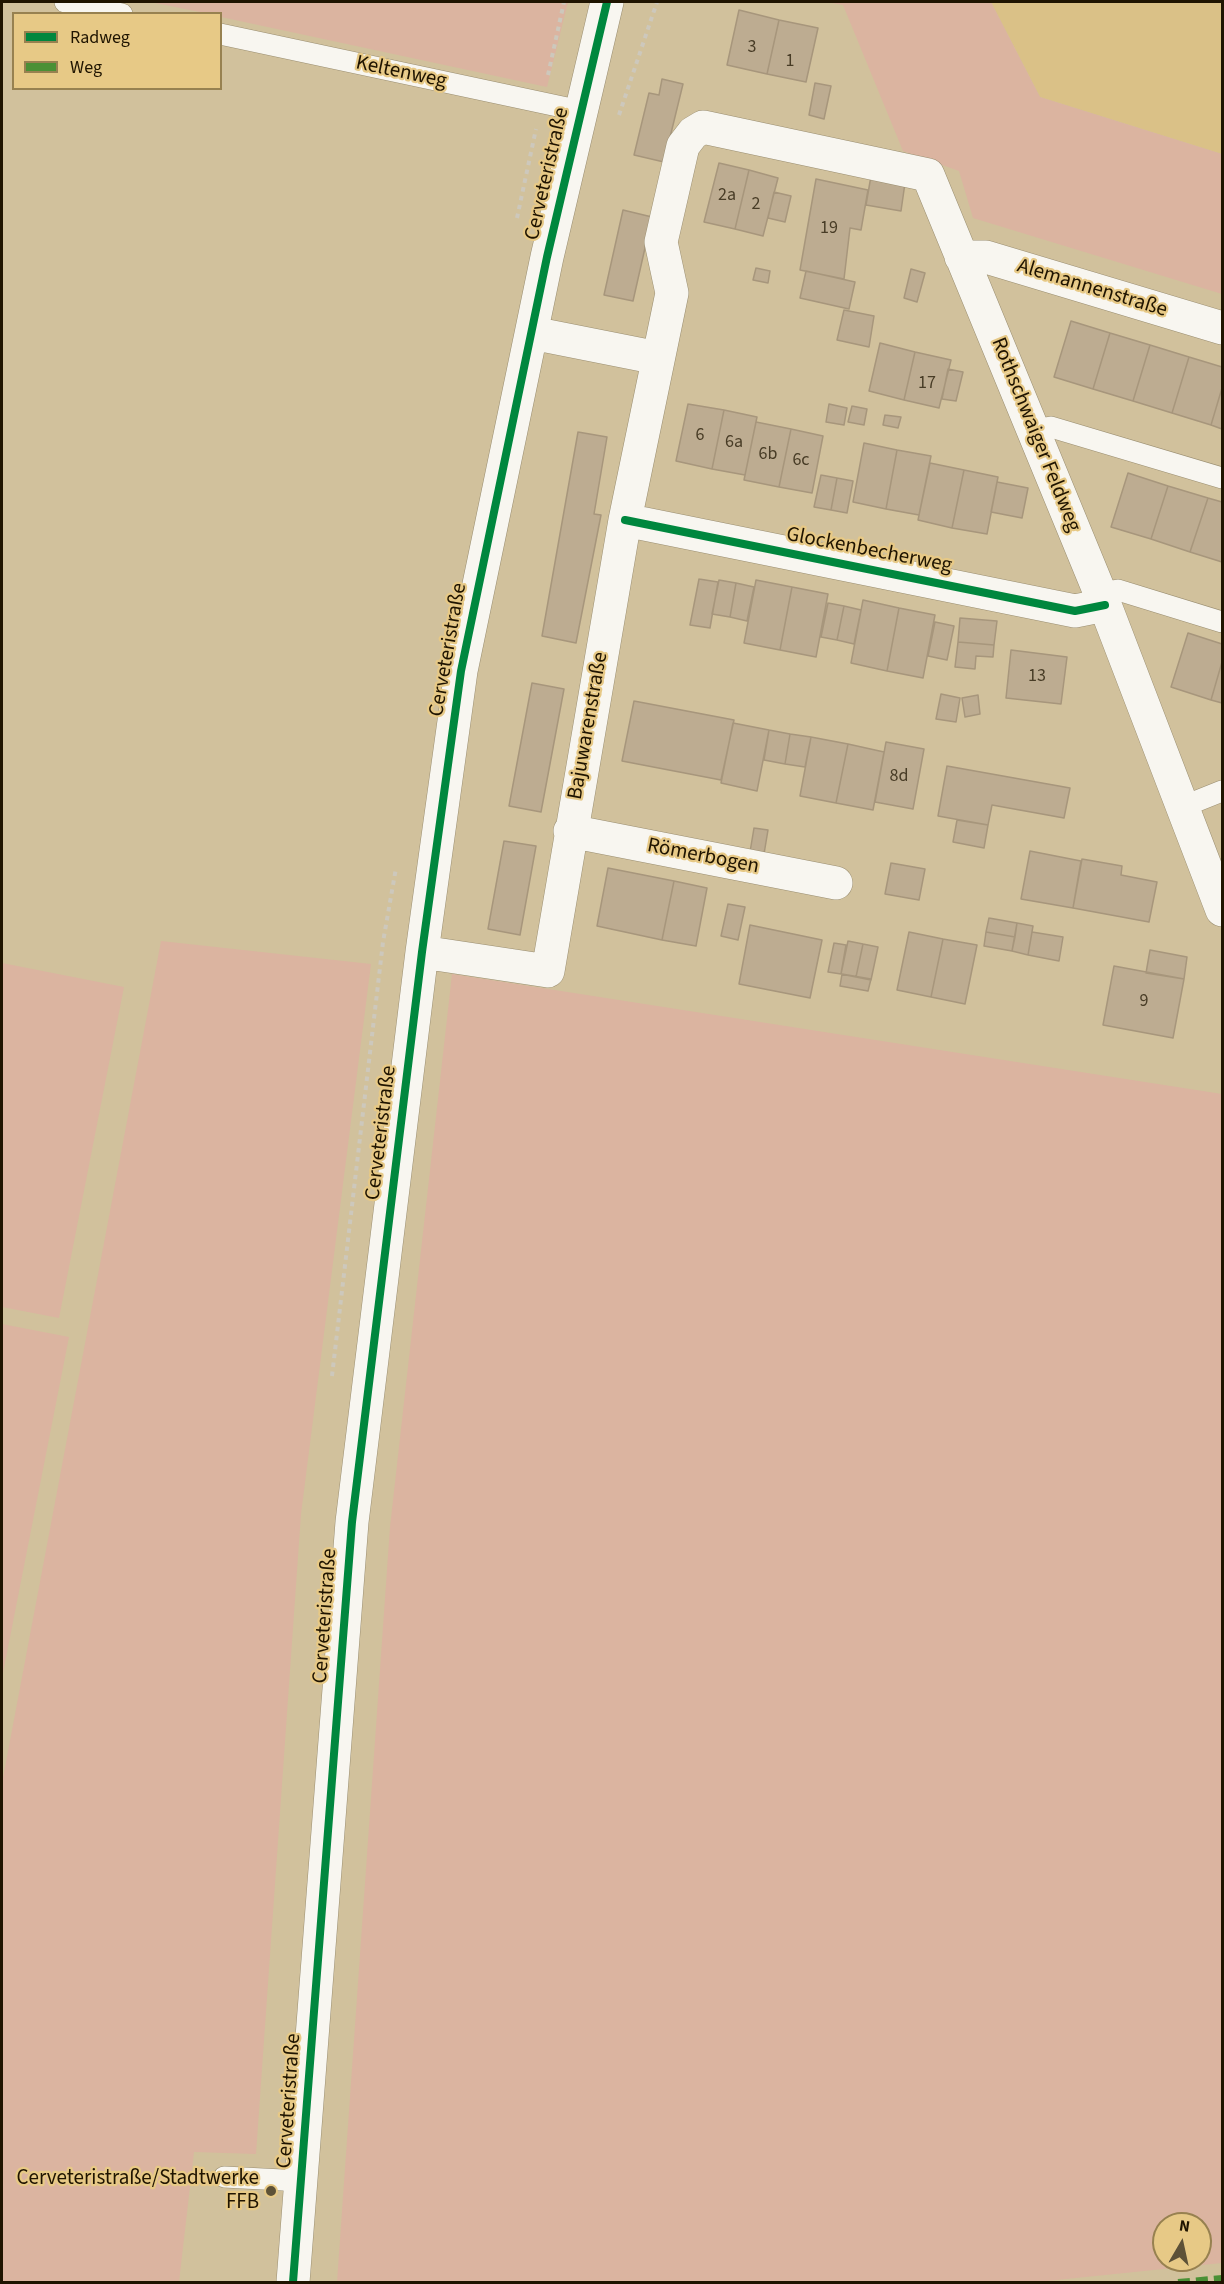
<!DOCTYPE html>
<html>
<head>
<meta charset="utf-8">
<style>
	body { margin:0 }
	#map { position:relative; width:1224px; height:2284px; overflow:hidden; background:#d1c19c; font-family:"Source Sans 3",sans-serif }
	canvas { display:block }
	.frame { position:absolute; inset:0; border:3px solid #1f1400; pointer-events:none }
	.legend { position:absolute; left:12px; top:12px; width:210px; height:78px; box-sizing:border-box; background:#e7c986; border:2px solid #978150; margin:0; padding:8px 10px; list-style:none; font-size:18px; color:#1f1400 }
	.legend li { display:flex; align-items:center; gap:12px; height:30px }
	.legend b { width:30px; border:2px solid #978150 }
	.north { position:absolute; left:1152px; top:2212px; width:60px; height:60px; box-sizing:border-box; background:#e7c986; border:2px solid #978150; border-radius:50%; rotate:9deg; font-size:16px; font-weight:700; line-height:24px; text-align:center; color:#1f1400 }
	.north::after { content:''; display:block; margin:auto; width:21px; height:27px; background:#5d5137; clip-path:polygon(50% 0,100% 100%,50% 72%,0 100%) }
</style>
</head>
<body>
<div id="map">
<canvas width="1224" height="2284"></canvas>
<div class="frame"></div>
<ul class="legend">
<li><b style="height:8px;background:#00873e"></b>Radweg</li>
<li><b style="height:8px;background:#4a9035"></b>Weg</li>
</ul>
<div class="north">N</div>
</div>
<script>
const g = document.querySelector('canvas').getContext('2d');
g.lineJoin = 'round';
function fillPath(path, color) { g.fillStyle = color; g.fill(path, 'evenodd'); }
const poly = rows => new Path2D(rows.map(r => 'M' + r).join(''));
function strokePath(path, color, width, dash) { g.strokeStyle = color; g.lineWidth = width; g.lineCap = dash ? 'butt' : 'round'; g.setLineDash(dash || []); g.stroke(path); }
function write(font, color, halo, rows, align = 'center') {
  g.font = font + ' "Source Sans 3",sans-serif'; g.lineWidth = 4.5; g.setLineDash([]); g.textBaseline = 'middle'; g.strokeStyle = halo; g.fillStyle = color; for (const [text, x, y, turn = 0] of rows) {
    g.save(); g.translate(x, y); g.rotate((+turn || 0) * Math.PI / 180); g.textAlign = isNaN(turn) ? turn : align; if (halo) g.strokeText(text, 0, 0); g.fillText(text, 0, 0); g.restore();
  }
}
const built = poly([
	[991,2,1222,2,1222,154,1040,97]
]);
const green = poly([
	[150,2,568,2,547,87,221,17,220,14,205,13],
	[826,2,991,2,1040,97,1222,154,1222,294,973,218,959,171,903,151,843,5],
	[161,941,371,964,301,1514,256,2154,194,2152,179,2282,2,2282,2,1783],
	[2,963,124,987,59,1318,2,1307],
	[452,974,1222,1094,1222,2263,1037,2282,337,2282,390,1527],
	[1164,2224,1200,2224,1200,2260,1164,2260],
	[2,1324,69,1337,2,1678]
]);
const building = poly([
	[739,10,779,20,767,74,727,65,739,10],
	[779,20,818,28,806,82,767,74,779,20],
	[662,79,683,84,664,162,634,155,649,93,659,95,662,79],
	[815,83,831,86,824,119,809,115,815,83],
	[719,163,749,170,735,229,704,222,719,163],
	[749,170,778,178,763,236,735,229,749,170],
	[871,176,905,183,901,211,866,205,871,176],
	[816,179,868,190,861,230,850,228,844,279,800,270,816,179],
	[774,192,791,196,785,222,768,218,774,192],
	[623,210,652,217,633,301,604,295,623,210],
	[756,268,770,271,768,283,753,280,756,268],
	[911,269,925,273,917,302,904,298,911,269],
	[806,271,855,282,849,309,800,298,806,271],
	[844,310,874,316,869,347,837,340,844,310],
	[1071,321,1110,333,1093,389,1054,377,1071,321],
	[1110,333,1150,345,1133,401,1093,389,1110,333],
	[880,343,915,352,904,400,869,391,880,343],
	[1150,345,1189,357,1172,413,1133,401,1150,345],
	[915,352,951,360,939,408,904,400,915,352],
	[1189,357,1222,367,1222,388,1211,425,1172,413,1189,357],
	[948,369,963,372,956,401,942,399,948,369],
	[1222,388,1222,429,1211,425,1222,388],
	[688,404,724,410,712,469,676,461,688,404],
	[829,404,847,408,844,425,826,422,829,404],
	[852,406,867,409,864,425,848,422,852,406],
	[724,410,757,417,745,475,712,469,724,410],
	[885,415,901,417,898,428,883,425,885,415],
	[756,422,791,429,779,487,744,480,756,422],
	[791,429,823,436,812,493,779,487,791,429],
	[578,432,607,437,594,514,601,515,576,643,542,636,578,432],
	[864,443,897,450,886,509,853,502,864,443],
	[897,450,931,456,919,515,886,509,897,450],
	[930,463,964,470,952,528,918,520,930,463],
	[964,470,998,477,987,534,952,528,964,470],
	[1128,473,1168,486,1151,539,1111,527,1128,473],
	[821,475,837,478,831,510,814,507,821,475],
	[837,478,853,481,847,513,831,510,837,478],
	[997,482,1028,488,1022,518,991,512,997,482],
	[1168,486,1208,498,1190,552,1151,539,1168,486],
	[1208,498,1222,502,1222,562,1190,552,1208,498],
	[699,579,718,582,710,628,690,625,699,579],
	[719,580,736,583,730,617,712,614,719,580],
	[756,580,792,587,780,650,744,643,756,580],
	[736,583,754,587,747,621,730,617,736,583],
	[792,587,828,594,816,657,780,650,792,587],
	[863,600,899,608,887,671,851,663,863,600],
	[828,603,844,606,837,640,821,637,828,603],
	[844,606,861,610,854,644,837,640,844,606],
	[899,608,935,615,923,678,887,671,899,608],
	[960,618,997,621,994,645,958,642,960,618],
	[935,622,954,626,947,660,928,656,935,622],
	[1188,633,1222,644,1222,662,1211,700,1171,687,1188,633],
	[958,642,994,645,993,657,976,656,975,669,955,667,958,642],
	[1011,650,1067,657,1061,704,1006,698,1011,650],
	[1222,662,1222,703,1211,700,1222,662],
	[532,683,564,689,541,812,509,806,532,683],
	[941,694,960,698,956,722,936,719,941,694],
	[978,695,980,714,965,717,962,698,978,695],
	[634,701,734,720,721,780,622,761,634,701],
	[733,723,769,730,757,791,721,783,733,723],
	[769,730,790,734,785,764,764,760,769,730],
	[790,734,811,737,805,767,785,764,790,734],
	[811,737,848,744,836,803,800,796,811,737],
	[886,742,924,749,913,809,875,802,886,742],
	[848,744,884,752,873,810,836,803,848,744],
	[947,766,1070,788,1064,818,992,805,988,825,938,816,947,766],
	[957,820,988,825,984,848,953,842,957,820],
	[754,828,768,830,764,854,750,852,754,828],
	[504,841,536,846,520,935,488,929,504,841],
	[1030,851,1081,861,1073,908,1021,899,1030,851],
	[1082,859,1122,866,1121,875,1157,882,1149,922,1073,908,1082,859],
	[891,863,925,869,919,900,885,894,891,863],
	[608,868,674,881,662,940,597,926,608,868],
	[674,881,707,888,696,946,662,940,674,881],
	[728,904,745,907,738,940,721,936,728,904],
	[989,918,1017,923,1015,937,986,932,989,918],
	[1017,923,1033,926,1028,955,1012,951,1017,923],
	[750,925,822,940,810,998,739,984,750,925],
	[909,932,943,939,931,997,897,990,909,932],
	[986,932,1015,937,1012,951,984,946,986,932],
	[1032,932,1063,937,1059,961,1028,955,1032,932],
	[943,939,977,945,965,1004,931,997,943,939],
	[848,941,863,944,856,977,841,974,848,941],
	[834,943,846,945,841,974,828,972,834,943],
	[863,944,878,947,871,980,856,977,863,944],
	[1150,950,1187,957,1184,979,1146,973,1150,950],
	[1114,966,1184,979,1173,1038,1103,1025,1114,966],
	[842,974,871,979,868,991,840,986,842,974]
]);
const path = poly([
	[548,75,564,2],
	[619,115,657,2],
	[517,218,536,129],
	[332,1376,383,942,396,868]
]);
const lane = poly([
	[65,2,122,14],
	[220,34,581,111],
	[1033,430,1051,427,1222,478],
	[1099,593,1118,590,1222,622],
	[1182,807,1222,791],
	[224,2177,302,2181]
]);
const street = poly([
	[961,257,986,257,1222,328],
	[532,333,658,358],
	[625,520,1075,611,1105,605],
	[570,831,836,883],
	[422,952,548,971,625,520,672,293,661,242,683,146,693,133,703,127,928,175,1105,605,1222,910],
	[293,2282,352,1522,422,952,461,671,547,257,607,2]
]);
const quiet = poly([
	[1178,2282,1222,2278]
]);
const cycleway = poly([
	[625,520,1075,611,1105,605],
	[293,2282,352,1522,422,952,461,671,547,257,607,2]
]);
const markers = [
	[271,2191,6,"#5d5137"]
];
const numberNames = [
	["3",752,48],
	["1",790,62],
	["2a",727,196],
	["2",756,205],
	["19",829,229],
	["17",927,384],
	["6",700,436],
	["6a",734,443],
	["6b",768,455],
	["6c",801,461],
	["13",1037,677],
	["8d",899,777],
	["9",1144,1002]
];
const streetNames = [
	["Keltenweg",401,73,12],
	["Cerveteristraße",548,174,-77],
	["Alemannenstraße",1092,289,17],
	["Rothschwaiger Feldweg",1035,435,68],
	["Glockenbecherweg",869,551,11],
	["Cerveteristraße",449,650,-80],
	["Bajuwarenstraße",589,726,-80],
	["Römerbogen",703,857,11],
	["Cerveteristraße",382,1133,-83],
	["Cerveteristraße",326,1616,-86],
	["Cerveteristraße",290,2101,-86]
];
const poiNames = [
	["Cerveteristraße/Stadtwerke",259,2179],
	["FFB",259,2203]
];
fillPath(built, '#dac187');
fillPath(green, '#dbb4a0');
fillPath(building, '#bdac91');
strokePath(building, '#a7967c', 1.5);
strokePath(lane, '#9a8e71', 22);
strokePath(street, '#9a8e71', 34);
strokePath(path, '#cdc8bc', 4, [4.5, 4.5]);
strokePath(lane, '#f8f6f0', 21);
strokePath(street, '#f8f6f0', 33);
strokePath(quiet, '#4a9035', 6, [12, 6]);
strokePath(cycleway, '#00873e', 8);
for (const [x, y, r, color] of markers) { const dot = new Path2D(); dot.arc(x, y, r, 0, 2 * Math.PI); g.fillStyle = color; g.fill(dot); strokePath(dot, '#e7c986', 2); }
write('18px', '#483c26', null, numberNames);
write('21px', '#1f1400', '#e7c986', streetNames);
write('21px', '#1f1400', '#e7c986', poiNames, 'right');
</script>
</body>
</html>
